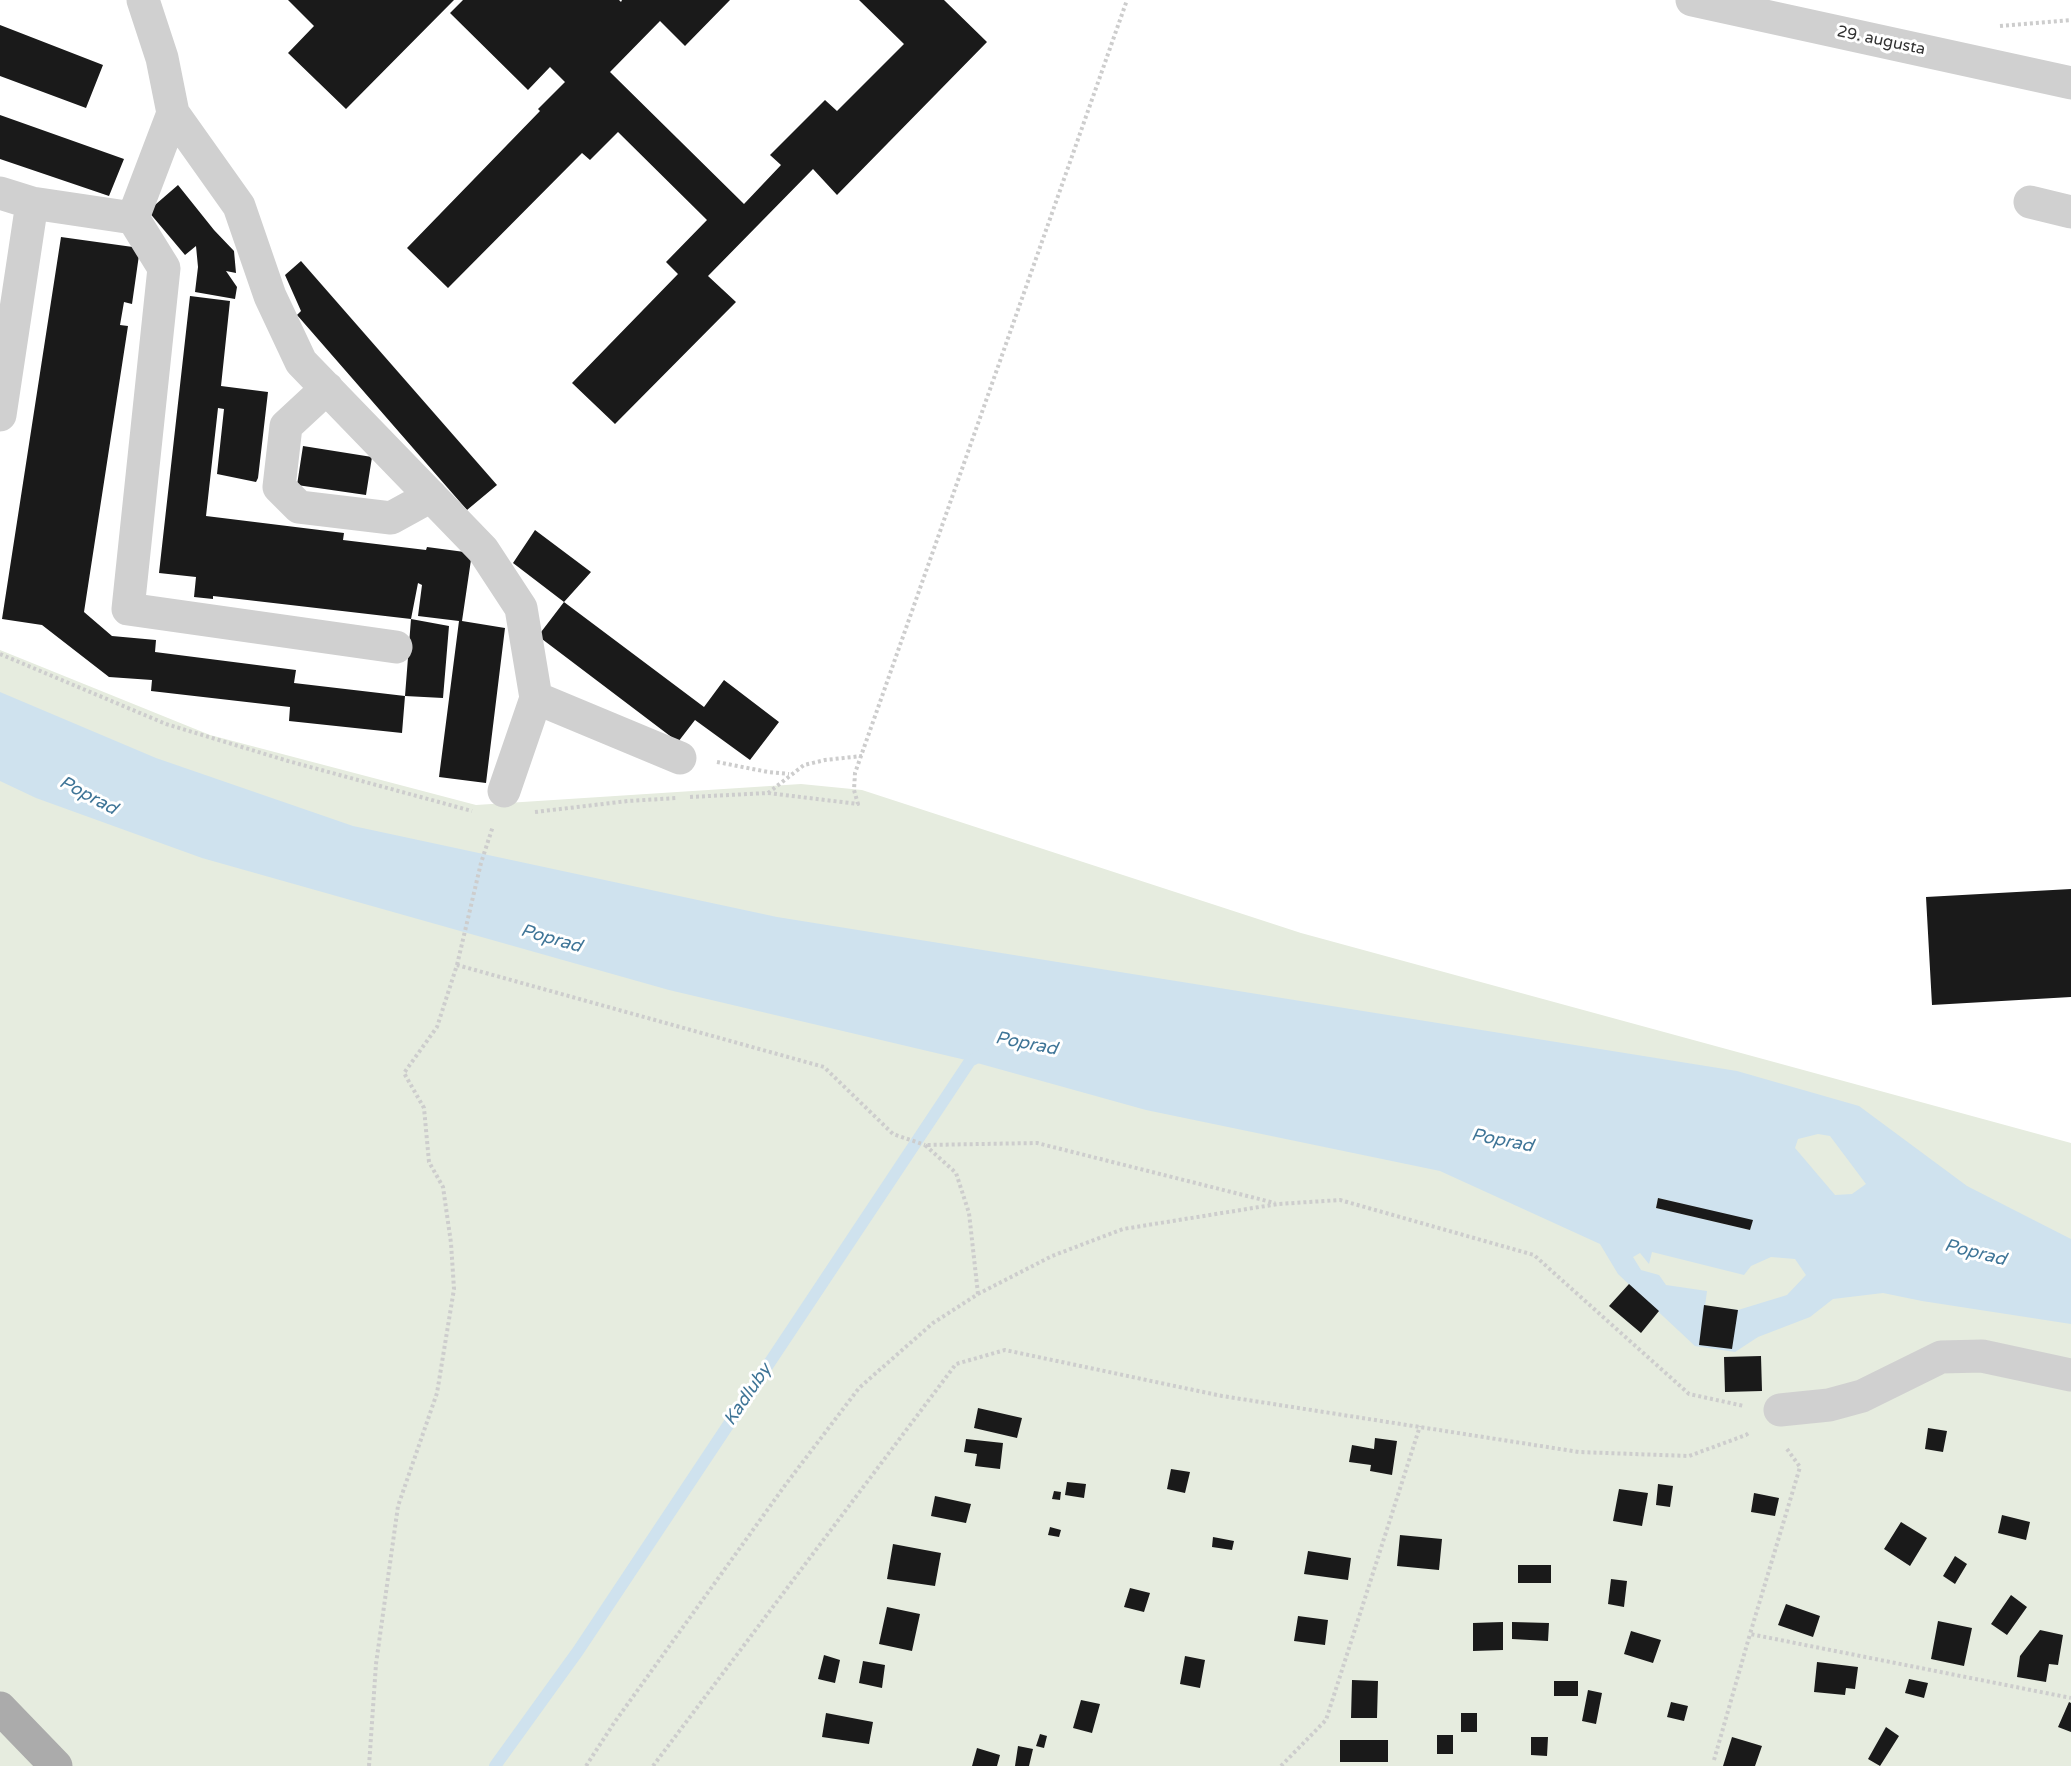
<!DOCTYPE html>
<html>
<head>
<meta charset="utf-8">
<style>
	body { margin:0 }
	canvas { display:block; background:#fff }
</style>
</head>
<body>
<canvas width="2071" height="1766"></canvas>
<script>
const g = document.querySelector('canvas').getContext('2d');
g.lineJoin = 'round';
function fillPath(path, color) { g.fillStyle = color; g.fill(path, 'evenodd'); }
const poly = rows => new Path2D(rows.map(r => 'M' + r).join(''));
function strokePath(path, color, width, dash) { g.strokeStyle = color; g.lineWidth = width; g.lineCap = dash ? 'butt' : 'round'; g.setLineDash(dash || []); g.stroke(path); }
function write(font, color, halo, rows, align = 'center') {
  g.font = font + ' "Varela Round",sans-serif'; g.lineWidth = 6; g.setLineDash([]); g.textBaseline = 'middle'; g.strokeStyle = halo; g.fillStyle = color; for (const [text, x, y, turn = 0] of rows) {
    g.save(); g.translate(x, y); g.rotate((+turn || 0) * Math.PI / 180); g.textAlign = isNaN(turn) ? turn : align; if (halo) g.strokeText(text, 0, 0); g.fillText(text, 0, 0); g.restore();
  }
}
const green = poly([
	[0,650,210,735,476,805,801,784,862,790,1301,933,2071,1143,2071,1766,0,1766]
]);
const water = poly([
	[0,692,156,758,353,826,777,917,1737,1071,1859,1106,1967,1186,2071,1239,2071,1324,1922,1301,1883,1293,1833,1299,1810,1317,1758,1337,1735,1352,1695,1346,1618,1274,1600,1244,1440,1171,1146,1110,970,1061,669,990,202,858,36,798,0,781],
	[1818,1134,1830,1136,1866,1184,1852,1194,1835,1195,1795,1148,1798,1139],
	[1658,1198,1752,1221,1750,1230,1656,1208],
	[1652,1252,1744,1275,1751,1266,1771,1257,1795,1259,1806,1275,1787,1295,1738,1310,1705,1306,1707,1291,1666,1285,1659,1275,1641,1270,1633,1257,1640,1253,1649,1264]
]);
const stream = poly([
	[495,1766,578,1651,970,1061,984,1054]
]);
const building = poly([
	[288,0,454,0,346,109,288,53,314,26],
	[463,0,619,0,621,2,622,0,730,0,685,46,660,21,610,72,744,204,781,165,770,155,825,100,837,111,904,44,859,0,944,0,987,42,837,195,813,169,708,276,736,302,615,424,572,383,678,274,666,262,707,220,618,132,590,160,582,153,448,288,407,248,540,111,538,109,565,82,550,67,528,90,450,13],
	[0,25,103,65,86,108,0,76],
	[0,115,124,159,109,196,0,159],
	[178,185,214,230,234,251,236,273,226,271,237,287,235,299,195,292,198,267,196,246,185,255,148,211],
	[61,237,140,248,132,304,124,302,120,325,128,326,84,612,112,636,156,640,155,652,296,670,294,683,405,696,402,733,289,721,290,707,151,691,152,680,109,677,42,625,2,619],
	[301,261,497,485,467,510,297,315,301,311,285,275],
	[190,296,230,301,221,386,268,392,258,478,256,482,217,474,224,409,218,408,206,516,344,533,343,540,426,550,427,547,472,553,462,621,505,628,486,783,439,777,459,621,418,616,422,585,418,583,411,619,213,596,213,599,194,597,196,577,159,573],
	[303,446,372,457,366,495,297,485],
	[535,530,591,572,564,602,704,707,724,680,779,722,750,760,695,720,678,742,538,636,564,602,513,563],
	[411,619,449,626,443,698,405,696],
	[2071,889,2071,997,1932,1005,1926,897],
	[1658,1198,1753,1220,1750,1230,1656,1208],
	[1629,1284,1659,1311,1641,1333,1609,1306],
	[1704,1305,1738,1310,1732,1349,1699,1345],
	[1761,1356,1762,1391,1725,1392,1724,1357],
	[978,1408,1022,1418,1017,1438,974,1428],
	[1928,1428,1947,1431,1943,1452,1925,1449],
	[1375,1438,1397,1441,1392,1475,1370,1471,1371,1465,1349,1462,1352,1445,1374,1449],
	[966,1439,1003,1443,1000,1469,975,1466,977,1454,964,1452],
	[1171,1469,1190,1472,1185,1493,1167,1489],
	[1067,1482,1086,1484,1084,1498,1065,1495],
	[1658,1484,1673,1486,1670,1507,1656,1505],
	[1619,1489,1648,1493,1642,1526,1613,1521],
	[1054,1491,1061,1492,1060,1500,1052,1499],
	[1754,1493,1779,1498,1775,1516,1751,1512],
	[935,1496,971,1504,966,1523,931,1516],
	[2002,1515,2030,1522,2026,1540,1998,1533],
	[1901,1522,1927,1538,1910,1566,1884,1549],
	[1050,1527,1061,1530,1059,1537,1048,1535],
	[1400,1535,1442,1539,1439,1570,1397,1566],
	[1213,1537,1234,1541,1232,1550,1212,1547],
	[893,1544,941,1553,935,1586,887,1579],
	[1308,1551,1351,1558,1348,1580,1304,1574],
	[1955,1556,1967,1564,1955,1584,1943,1576],
	[1518,1565,1551,1565,1551,1583,1518,1583],
	[1611,1579,1627,1581,1624,1607,1608,1604],
	[1130,1588,1150,1593,1144,1612,1124,1607],
	[2011,1595,2027,1607,2007,1635,1991,1624],
	[1786,1604,1820,1616,1813,1637,1778,1625],
	[887,1607,920,1614,912,1651,879,1644],
	[1298,1616,1328,1620,1325,1645,1294,1641],
	[1938,1621,1972,1628,1964,1666,1931,1659],
	[1503,1622,1503,1650,1473,1651,1473,1623],
	[1512,1622,1549,1623,1548,1641,1512,1639],
	[2040,1630,2063,1635,2058,1665,2049,1664,2046,1682,2017,1677,2020,1656],
	[1631,1631,1661,1640,1653,1663,1624,1654],
	[824,1655,840,1660,835,1683,818,1679],
	[1185,1656,1205,1660,1200,1688,1180,1684],
	[863,1661,885,1665,882,1688,859,1683],
	[1817,1662,1858,1667,1855,1689,1846,1688,1845,1695,1814,1692],
	[1909,1679,1928,1683,1924,1698,1905,1693],
	[1352,1680,1378,1681,1377,1718,1351,1718],
	[1554,1681,1578,1681,1578,1696,1554,1696],
	[1588,1690,1602,1693,1596,1724,1582,1721],
	[1081,1700,1100,1704,1092,1733,1073,1728],
	[1671,1702,1688,1706,1684,1721,1667,1717],
	[2069,1702,2071,1703,2071,1732,2058,1727],
	[826,1713,873,1722,869,1744,822,1737],
	[1461,1713,1477,1713,1477,1732,1461,1732],
	[1886,1727,1899,1736,1880,1766,1868,1759],
	[1040,1734,1047,1736,1044,1748,1036,1746],
	[1437,1735,1453,1735,1453,1754,1437,1754],
	[1531,1737,1548,1737,1547,1756,1531,1755],
	[1732,1737,1762,1746,1755,1766,1723,1766],
	[1340,1740,1388,1740,1388,1762,1340,1762],
	[1018,1746,1033,1749,1029,1766,1015,1766],
	[977,1748,1000,1755,997,1766,972,1766]
]);
const path = poly([
	[2000,26,2071,20],
	[0,654,166,724,288,761,472,811],
	[717,762,768,772,789,774],
	[768,793,858,804,854,790,855,773,1127,0],
	[690,797,768,793,804,765,825,760,862,756],
	[535,812,628,801,677,798],
	[457,965,481,863,493,826],
	[978,1294,969,1213,956,1173,925,1145,1037,1143,1275,1203],
	[1787,1449,1800,1467,1750,1634,2071,1698],
	[1714,1760,1750,1634],
	[369,1766,376,1664,398,1506,437,1393,454,1289,451,1243,443,1187,429,1162,424,1108,404,1073,437,1027,457,965,824,1067,893,1134,925,1145],
	[586,1766,614,1723,786,1484,859,1388,933,1323,978,1294,1052,1256,1123,1229,1278,1204,1340,1200,1534,1255,1689,1394,1744,1406],
	[653,1766,956,1364,1005,1350,1222,1396,1579,1452,1689,1456,1746,1435,1750,1432],
	[1281,1766,1326,1720,1420,1426]
]);
const minor = poly([
	[143,0,162,58,173,113,239,206,270,296,301,362,483,550,521,608,536,698,504,791],
	[1692,0,2071,83],
	[0,193,32,203,133,218,173,113],
	[2030,202,2071,212],
	[133,218,164,268,128,609,396,647],
	[327,388,286,426,279,487,299,507,391,518,431,496],
	[0,415,32,203],
	[536,698,680,758],
	[1780,1410,1829,1405,1862,1396,1941,1357,1982,1356,2071,1375]
]);
const major = poly([
	[0,1708,56,1766]
]);
const streetNames = [
	["29. augusta",1881,41,12]
];
const waterNames = [
	["Poprad",88,796,28],
	["Poprad",551,939,16],
	["Poprad",1026,1044,11],
	["Poprad",1502,1141,11],
	["Poprad",1975,1253,14],
	["Kadluby",748,1395,-56]
];
fillPath(green, '#e6ecdf');
fillPath(water, '#cfe2ee');
strokePath(stream, '#cfe2ee', 12);
fillPath(building, '#1a1a1a');
strokePath(path, '#cdcdcd', 4, [3, 3]);
strokePath(minor, '#d0d0d0', 33);
strokePath(major, '#ababab', 33);
write('16px', '#333', '#fff', streetNames);
write('italic 18px', '#3f7597', '#fff', waterNames);
</script>
</body>
</html>
